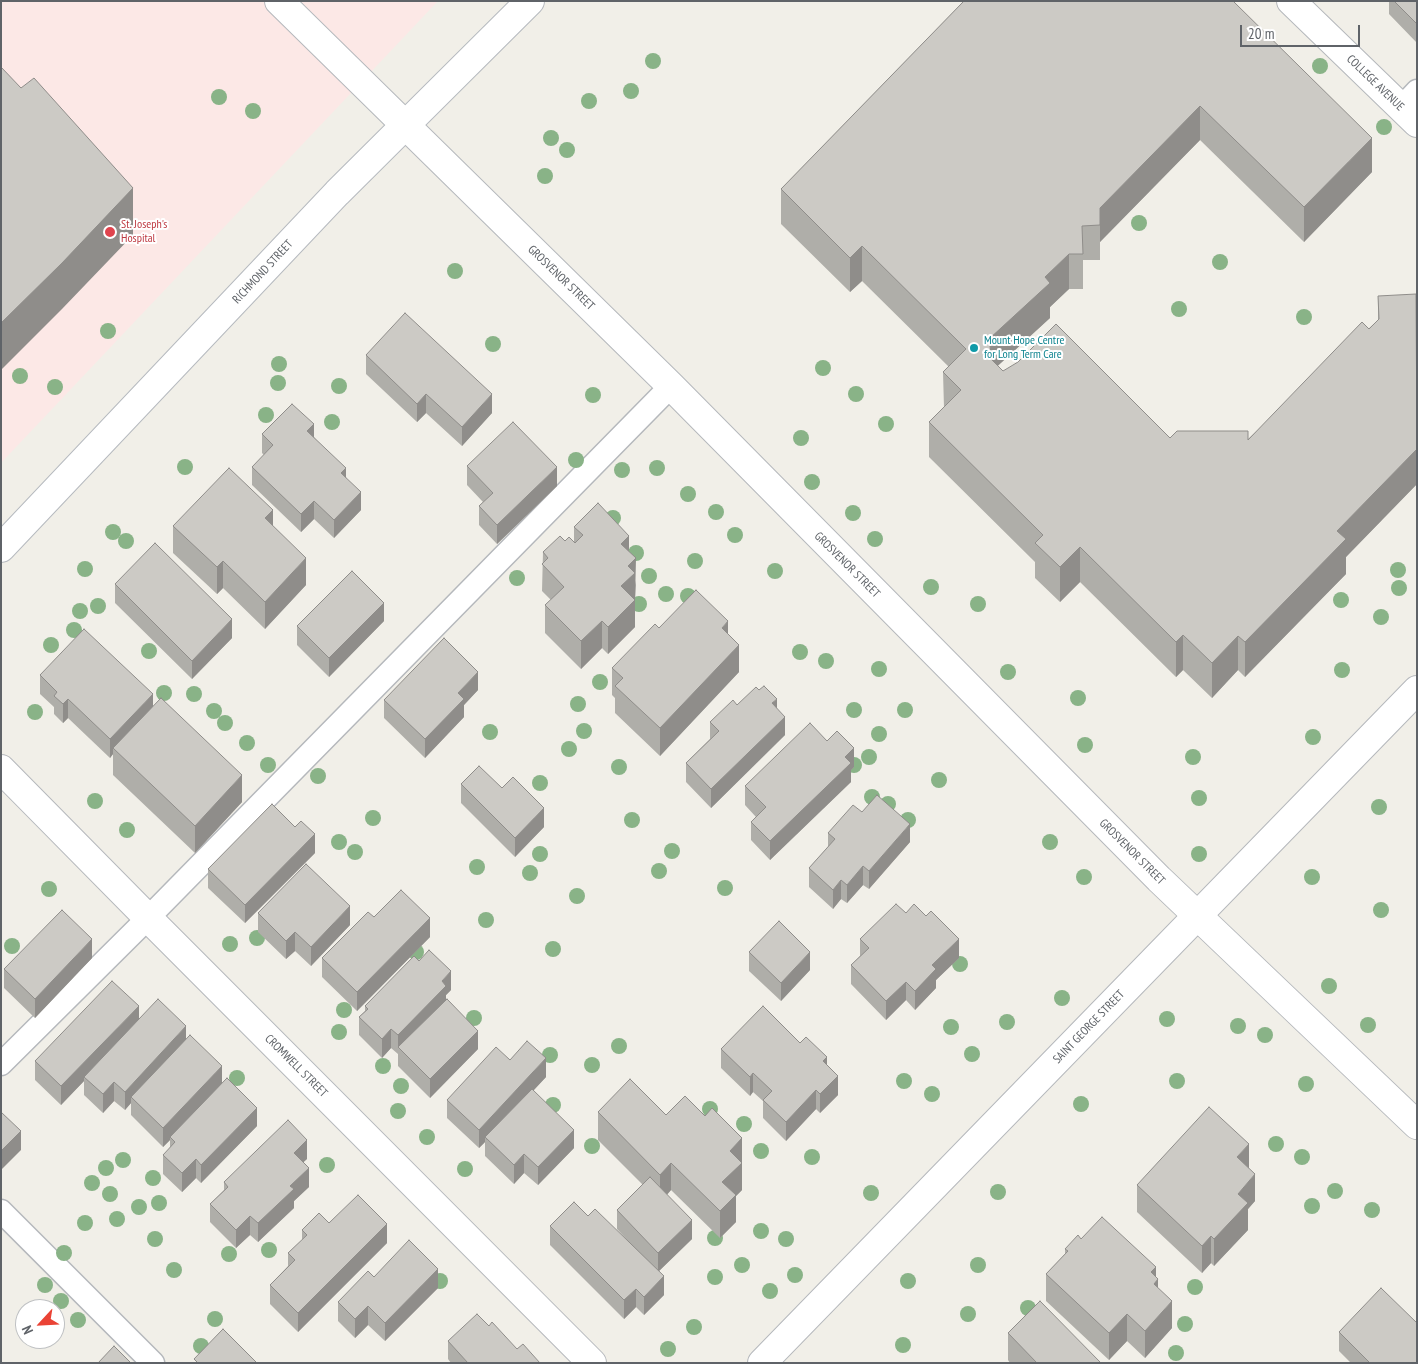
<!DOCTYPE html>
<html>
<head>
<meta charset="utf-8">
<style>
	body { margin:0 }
	#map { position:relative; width:1418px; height:1364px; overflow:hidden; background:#f1efe8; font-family:"PT Sans Narrow",sans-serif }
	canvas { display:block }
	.frame { position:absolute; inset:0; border:2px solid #5f6368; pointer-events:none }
	.north { position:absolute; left:15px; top:1299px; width:50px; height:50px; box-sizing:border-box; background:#fff; border:1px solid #bfc1c3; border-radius:50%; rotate:245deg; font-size:14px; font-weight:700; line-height:20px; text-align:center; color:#5f6368 }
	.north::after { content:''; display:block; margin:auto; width:18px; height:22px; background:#ea4335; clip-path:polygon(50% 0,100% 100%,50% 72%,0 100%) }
	.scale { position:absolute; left:1240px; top:25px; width:120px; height:22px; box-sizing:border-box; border:2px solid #5f6368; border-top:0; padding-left:6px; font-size:15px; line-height:18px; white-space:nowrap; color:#5f6368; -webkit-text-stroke:4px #fff; paint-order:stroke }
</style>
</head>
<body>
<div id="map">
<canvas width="1418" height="1364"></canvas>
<div class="frame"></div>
<div class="north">N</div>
<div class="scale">20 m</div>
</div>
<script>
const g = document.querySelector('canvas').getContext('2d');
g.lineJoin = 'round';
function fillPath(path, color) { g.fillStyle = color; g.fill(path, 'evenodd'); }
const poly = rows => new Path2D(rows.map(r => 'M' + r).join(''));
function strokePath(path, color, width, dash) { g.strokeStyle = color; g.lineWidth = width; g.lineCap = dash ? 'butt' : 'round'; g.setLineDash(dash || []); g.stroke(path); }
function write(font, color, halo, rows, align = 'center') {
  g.font = font + ' "PT Sans Narrow",sans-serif'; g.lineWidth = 4; g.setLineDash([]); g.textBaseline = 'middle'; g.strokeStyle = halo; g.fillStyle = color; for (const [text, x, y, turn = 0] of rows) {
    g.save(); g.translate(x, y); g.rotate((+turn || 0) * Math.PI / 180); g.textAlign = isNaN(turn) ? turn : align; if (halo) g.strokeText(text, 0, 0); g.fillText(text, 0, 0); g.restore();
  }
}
const medical = poly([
	[1,1,438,1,1,463]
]);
const service = poly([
	[1401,108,1417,91],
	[1,1064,148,918,671,386],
	[1,1211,153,1363]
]);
const minor = poly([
	[279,1,671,386,1159,879,1417,1125],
	[1291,1,1417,123],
	[1,769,148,918,592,1363]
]);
const tertiary = poly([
	[762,1363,1417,690]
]);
const secondary = poly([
	[1,548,337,193,530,1]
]);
const trees = [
	[653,61],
	[1320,66],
	[631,91],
	[219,97],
	[589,101],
	[253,111],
	[1384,127],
	[551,138],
	[567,150],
	[545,176],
	[1139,223],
	[1220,262],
	[455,271],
	[1179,309],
	[1304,317],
	[108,331],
	[493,344],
	[279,364],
	[823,368],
	[20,376],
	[278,383],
	[339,386],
	[55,387],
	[856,394],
	[593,395],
	[266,415],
	[332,422],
	[886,424],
	[801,438],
	[576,460],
	[185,467],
	[657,468],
	[622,470],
	[812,482],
	[688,494],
	[716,512],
	[853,513],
	[613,518],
	[113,532],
	[735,535],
	[875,539],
	[126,541],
	[636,553],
	[695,561],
	[85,569],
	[1398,570],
	[775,571],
	[649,576],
	[517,578],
	[931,587],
	[1399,588],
	[666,594],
	[688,596],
	[1341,600],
	[639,604],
	[978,604],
	[98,606],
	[80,611],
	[1381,617],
	[74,630],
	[51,645],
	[149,651],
	[800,652],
	[826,661],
	[879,669],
	[1342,670],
	[1008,672],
	[600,682],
	[164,693],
	[194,694],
	[1078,698],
	[578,704],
	[854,710],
	[905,710],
	[214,711],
	[35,712],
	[225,723],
	[584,731],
	[490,732],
	[879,734],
	[1313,737],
	[247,743],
	[1085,745],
	[569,749],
	[869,757],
	[1193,757],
	[268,765],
	[854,765],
	[619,767],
	[318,776],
	[939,780],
	[540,783],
	[872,797],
	[1199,798],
	[95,801],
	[888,804],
	[1379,807],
	[373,818],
	[632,820],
	[908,820],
	[127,830],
	[339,842],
	[1050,842],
	[672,851],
	[355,852],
	[540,854],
	[1199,854],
	[477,867],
	[659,871],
	[530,873],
	[1084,877],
	[1312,877],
	[725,888],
	[49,889],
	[577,896],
	[1381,910],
	[486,920],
	[257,938],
	[230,944],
	[12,946],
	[553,949],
	[416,952],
	[960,964],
	[1329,986],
	[1062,998],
	[344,1010],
	[474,1018],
	[1167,1019],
	[1007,1022],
	[1368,1025],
	[1238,1026],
	[951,1027],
	[339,1032],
	[1265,1035],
	[619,1046],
	[972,1054],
	[550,1055],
	[592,1065],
	[383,1066],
	[237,1078],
	[904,1081],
	[1177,1081],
	[1306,1084],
	[401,1086],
	[932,1094],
	[1081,1104],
	[553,1105],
	[710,1109],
	[398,1111],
	[744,1124],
	[427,1137],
	[1276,1144],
	[592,1146],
	[761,1151],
	[812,1157],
	[1302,1157],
	[123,1160],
	[327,1165],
	[106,1168],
	[465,1169],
	[153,1178],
	[92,1183],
	[1335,1191],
	[998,1192],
	[871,1193],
	[110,1194],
	[159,1203],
	[1312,1206],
	[139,1207],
	[1372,1210],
	[117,1219],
	[85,1223],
	[761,1231],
	[715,1238],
	[155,1239],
	[786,1239],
	[269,1250],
	[64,1253],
	[229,1254],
	[742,1265],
	[978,1265],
	[174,1270],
	[795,1275],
	[715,1277],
	[440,1281],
	[908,1281],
	[45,1285],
	[1195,1287],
	[770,1291],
	[61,1301],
	[1028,1308],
	[968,1314],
	[215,1319],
	[78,1320],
	[1185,1324],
	[694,1327],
	[903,1345],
	[201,1346],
	[668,1349],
	[1176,1353]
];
const wall = poly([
	[964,1,1372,172,1304,242,1200,140,1100,242,1100,260,1083,260,1083,289,1069,289,1050,307,1050,318,997,366,1003,371,1170,438,1248,439,1378,320,1378,296,1417,307,1417,484,1346,557,1346,574,1245,677,1238,670,1212,698,1183,670,1176,677,1080,582,1060,602,1035,578,1035,562,929,457,929,422,944,408,943,372,949,367,862,281,850,292,781,224,781,189],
	[1389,1,1417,1,1417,43,1389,14],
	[366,355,492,413,462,446,426,413,417,422,366,374],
	[262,434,314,437,346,477,361,510,334,538,314,519,301,532,252,485,252,467,264,455,262,453],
	[467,466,557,486,497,544,479,525,479,506,483,502,467,485],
	[173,526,273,526,306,585,265,629,223,588,217,594,173,553],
	[574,527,629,552,636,585,635,600,635,627,608,654,602,648,581,669,545,633,545,605,551,600,542,591,543,552,565,541,574,542],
	[115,584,232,638,192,679,115,603],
	[384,621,329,677,297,645,297,626],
	[659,628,728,634,739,672,660,756,615,713,615,698,612,695,612,668],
	[40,675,153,706,242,802,195,853,113,775,113,754,110,758,68,718,63,723,54,714,54,707,40,694],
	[478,690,464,705,464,717,425,758,384,718,384,700],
	[737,705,777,708,785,735,711,808,686,782,686,763,710,739,710,722],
	[827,741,854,767,851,770,851,782,770,860,751,840,751,822,756,817,745,805,745,786],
	[461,784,502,788,544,827,515,857,461,803],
	[862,812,910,842,869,889,863,885,847,903,841,899,833,909,809,887,809,868,828,847,828,833],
	[315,853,245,923,208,888,208,869],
	[258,913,350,925,311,966,295,951,286,959,258,932],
	[906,913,959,958,936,980,936,988,915,1010,906,1000,886,1020,851,984,851,965,860,956,860,939],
	[374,917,430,937,357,1011,322,977,322,958],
	[749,952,810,970,781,1001,749,971],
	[92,958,35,1018,4,988,4,969],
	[451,990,446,995,446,1000,478,1049,430,1098,398,1066,398,1054,391,1048,382,1058,359,1035,359,1017,365,1011,365,1006],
	[139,1019,186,1039,222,1082,257,1126,201,1183,196,1178,182,1192,163,1174,163,1155,170,1148,170,1140,163,1147,131,1115,131,1103,125,1110,114,1101,103,1113,84,1095,84,1081,61,1105,35,1080,35,1061],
	[800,1043,827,1065,838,1095,820,1113,816,1109,786,1141,763,1118,763,1101,753,1092,750,1096,721,1068,721,1049],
	[510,1060,546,1077,533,1091,574,1148,538,1185,524,1173,514,1184,485,1156,485,1142,479,1148,447,1118,447,1100],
	[598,1112,666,1115,705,1116,742,1138,742,1190,736,1196,736,1222,720,1238,671,1190,667,1195,692,1239,659,1271,664,1295,644,1315,636,1307,624,1319,550,1245,550,1226,588,1216,629,1242,617,1229,617,1210,643,1185,598,1140],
	[307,1159,303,1162,309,1187,294,1201,294,1208,258,1242,250,1235,236,1248,210,1222,210,1204,224,1190,224,1182],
	[1249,1169,1255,1201,1248,1209,1248,1230,1214,1266,1211,1263,1202,1273,1137,1212,1137,1185],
	[329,1223,387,1243,298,1332,270,1304,270,1285,288,1266,288,1253,302,1240,302,1230],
	[1081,1239,1156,1277,1158,1288,1172,1328,1145,1358,1127,1341,1109,1360,1046,1301,1046,1274,1065,1254,1065,1249],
	[374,1277,438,1288,385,1341,368,1325,355,1338,338,1321,338,1302],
	[489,1326,517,1349,540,1363,451,1363,448,1359,448,1341],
	[1339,1332,1417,1363,1351,1363,1339,1351],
	[1008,1333,1101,1363,1010,1363,1008,1360]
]);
const shadedWall = poly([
	[1200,106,1200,140,1100,242,1100,208],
	[1372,138,1372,172,1304,242,1304,207],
	[133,188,133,235,62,309,1,370,1,323],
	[862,246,862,281,850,292,850,258],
	[1069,254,1069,289,1050,307,1050,318,989,374,989,339,1045,277],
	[426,394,426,413,417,422,417,404],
	[492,394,492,413,462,446,462,427],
	[314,424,314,443,307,431],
	[1417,449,1417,484,1346,557,1346,574,1245,677,1245,642,1337,531],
	[557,467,557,486,497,544,497,525],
	[346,468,346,487,341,473],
	[361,492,361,510,334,538,334,520],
	[314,501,314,519,301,532,301,514],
	[273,510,273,537,265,518],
	[629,536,629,563,621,544],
	[1080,547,1080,582,1060,602,1060,567],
	[306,558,306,585,265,629,265,602],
	[636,558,635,600,621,613,621,586,628,566],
	[223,561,223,588,217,594,217,567],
	[635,600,635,627,608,654,608,627],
	[384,603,384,621,329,677,329,658],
	[232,619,232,638,192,679,192,661],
	[602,621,602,648,581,669,581,641],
	[728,621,728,648,722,628],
	[1183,635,1183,670,1176,677,1176,642],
	[1238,636,1238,670,1212,698,1212,663],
	[739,645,739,672,660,756,660,728],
	[478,672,478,690,464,705,464,717,425,758,425,739,458,693],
	[153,694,153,713,113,748,113,754,110,758,110,739],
	[68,699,68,718,63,723,63,704],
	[777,699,777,717,772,703],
	[785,717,785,735,711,808,711,789],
	[854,748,854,767,851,770,851,782,770,860,770,841,845,757],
	[242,775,242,802,195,853,195,826],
	[544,808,544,827,515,857,515,838],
	[910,824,910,842,869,889,869,871],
	[315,834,315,853,245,923,245,905],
	[863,866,863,885,847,903,847,885],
	[841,880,841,899,833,909,833,890],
	[350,906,350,925,311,966,311,947],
	[430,918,430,937,357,1011,357,992],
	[295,932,295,951,286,959,286,941],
	[92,939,92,958,35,1018,35,999],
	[959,939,959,958,936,980,936,988,915,1010,915,991,932,965],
	[810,952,810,970,781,1001,781,983],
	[451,971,451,990,446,995,446,1005,398,1047,398,1054,398,1035,442,981],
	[906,982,906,1000,886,1020,886,1001],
	[139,1006,139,1024,84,1077,84,1081,61,1105,61,1086],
	[186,1026,186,1045,131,1097,131,1103,125,1110,125,1092],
	[391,1029,391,1048,382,1058,382,1039],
	[478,1031,478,1049,430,1098,430,1079],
	[827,1057,827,1076,823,1061],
	[546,1058,546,1077,487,1140,485,1137,485,1142,479,1148,479,1130],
	[222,1066,222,1085,170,1137,170,1140,163,1147,163,1128],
	[753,1073,753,1092,750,1096,750,1077],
	[838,1076,838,1095,820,1113,820,1094],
	[114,1082,114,1101,103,1113,103,1094],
	[816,1090,816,1109,786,1141,786,1122],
	[257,1108,257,1126,201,1183,201,1165],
	[574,1130,574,1148,538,1185,538,1167],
	[21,1131,21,1150,1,1170,1,1151],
	[742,1138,742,1190,736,1196,736,1222,720,1238,720,1211,722,1182,730,1151],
	[307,1140,307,1159,294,1171,294,1153],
	[1249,1144,1249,1171,1237,1157],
	[524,1154,524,1173,514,1184,514,1165],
	[196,1159,196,1178,182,1192,182,1173],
	[671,1163,671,1190,660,1202,660,1175],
	[309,1168,309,1187,294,1201,294,1208,258,1242,258,1223,290,1186],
	[1255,1174,1255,1201,1248,1209,1248,1230,1214,1266,1214,1239,1238,1194],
	[250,1216,250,1235,236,1248,236,1230],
	[692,1220,692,1239,658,1272,658,1253],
	[387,1224,387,1243,298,1332,298,1313],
	[1211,1236,1211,1263,1202,1273,1202,1246],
	[1156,1267,1156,1281,1158,1279,1158,1306,1151,1272],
	[438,1269,438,1288,385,1341,385,1323],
	[664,1276,664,1295,644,1315,644,1297],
	[636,1289,636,1307,624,1319,624,1300],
	[1172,1301,1172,1328,1145,1358,1145,1331],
	[368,1306,368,1325,355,1338,355,1319],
	[1127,1314,1127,1341,1109,1360,1109,1333]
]);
const building = poly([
	[964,1,1233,1,1372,138,1304,207,1200,106,1100,208,1100,225,1082,226,1083,254,1069,254,1045,277,1050,283,989,339,992,360,1003,371,1018,362,1056,324,1170,438,1177,431,1248,431,1248,440,1362,322,1369,329,1379,319,1378,296,1416,294,1417,449,1337,531,1346,539,1245,642,1238,636,1212,663,1183,635,1176,642,1080,547,1060,567,1035,543,1043,535,929,422,961,390,943,372,966,349,862,246,850,258,781,189,964,1],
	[1394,1,1417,1,1417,24,1394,1],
	[1,67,21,88,34,78,133,188,62,263,1,323,1,67],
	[405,313,492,394,462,427,426,394,417,404,366,355,405,313],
	[292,404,314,424,307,431,346,468,341,473,361,492,334,520,314,501,301,514,252,467,273,445,262,434,292,404],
	[513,422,557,467,497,525,479,506,493,493,467,466,513,422],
	[229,468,273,510,265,518,306,558,265,602,223,561,217,567,173,526,229,468],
	[598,503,629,536,621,544,636,558,628,566,635,573,621,586,635,600,608,627,602,621,581,641,545,605,564,587,542,564,548,558,543,552,560,536,565,541,569,537,575,543,583,535,574,527,598,503],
	[155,543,232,619,192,661,115,584,155,543],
	[352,571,384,603,329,658,297,626,352,571],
	[696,590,728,621,722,628,739,645,660,728,615,686,623,678,612,668,655,624,659,628,696,590],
	[84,629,153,694,110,739,68,699,63,704,54,696,57,692,40,675,84,629],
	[444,638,478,672,458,693,464,699,425,739,384,700,444,638],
	[764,686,777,699,772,703,785,717,711,789,686,763,719,731,710,722,733,700,737,705,756,687,759,690,764,686],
	[161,698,242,775,195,826,113,748,161,698],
	[810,723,827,741,837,731,854,748,845,757,851,763,770,841,751,822,766,807,745,786,810,723],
	[479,766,502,788,513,777,544,808,515,838,461,784,479,766],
	[877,795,910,824,869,871,863,866,847,885,841,880,833,890,809,868,835,839,828,833,853,805,862,812,877,795],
	[272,804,295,827,301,821,315,834,245,905,208,869,272,804],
	[306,864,350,906,311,947,295,932,286,941,258,913,306,864],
	[401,890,430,918,357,992,322,958,368,912,374,917,401,890],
	[896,904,906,913,914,904,926,916,931,911,959,939,932,965,936,969,915,991,906,982,886,1001,851,965,869,948,860,939,896,904],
	[62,910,92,939,35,999,4,969,62,910],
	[779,921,810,952,781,983,749,952,779,921],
	[429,950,451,971,442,981,446,986,398,1035,391,1029,382,1039,359,1017,368,1009,365,1006,414,956,419,961,429,950],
	[112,981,139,1006,61,1086,35,1061,112,981],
	[158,999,186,1026,125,1092,114,1082,103,1094,84,1077,158,999],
	[447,999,478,1031,430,1079,398,1047,447,999],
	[763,1006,800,1043,806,1037,827,1057,823,1061,838,1076,820,1094,816,1090,786,1122,763,1100,772,1091,753,1073,750,1077,721,1049,763,1006],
	[190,1035,222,1066,163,1128,131,1097,190,1035],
	[527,1041,546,1058,479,1130,447,1100,496,1047,510,1060,527,1041],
	[227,1078,257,1108,201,1165,196,1159,182,1173,163,1155,175,1142,170,1137,227,1078],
	[630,1079,666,1115,685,1096,705,1116,712,1108,742,1138,730,1151,742,1163,722,1182,736,1195,720,1211,671,1163,660,1175,598,1112,630,1079],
	[532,1089,574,1130,538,1167,524,1154,514,1165,485,1137,532,1089],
	[1209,1107,1249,1144,1237,1157,1255,1174,1238,1194,1248,1203,1214,1239,1211,1236,1202,1246,1137,1185,1209,1107],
	[1,1112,21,1131,1,1151,1,1112],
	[288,1120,307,1140,294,1153,309,1168,290,1186,294,1189,258,1223,250,1216,236,1230,210,1204,228,1187,224,1182,288,1120],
	[650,1177,692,1220,658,1253,617,1210,650,1177],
	[358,1195,387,1224,298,1313,270,1285,295,1260,288,1253,307,1235,302,1230,319,1213,329,1223,358,1195],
	[574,1202,588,1216,595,1209,664,1276,644,1297,636,1289,624,1300,550,1226,574,1202],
	[1102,1217,1156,1267,1151,1272,1158,1279,1154,1284,1172,1301,1145,1331,1127,1314,1109,1333,1046,1274,1068,1251,1065,1249,1078,1235,1081,1239,1102,1217],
	[409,1240,438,1269,385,1323,368,1306,355,1319,338,1302,368,1271,374,1277,409,1240],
	[1381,1288,1417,1323,1417,1363,1370,1363,1339,1332,1381,1288],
	[1040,1301,1101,1363,1037,1363,1008,1333,1040,1301],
	[477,1314,489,1326,492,1322,517,1349,523,1344,540,1363,468,1363,448,1341,477,1314],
	[223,1329,257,1363,198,1363,194,1359,223,1329],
	[114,1346,131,1363,98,1363,114,1346]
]);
const markers = [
	[110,232,6,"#e0444e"],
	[974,348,5,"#0f9aa8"]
];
const streetNames = [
	["COLLEGE AVENUE",1375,83,44],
	["RICHMOND STREET",263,272,-47],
	["GROSVENOR STREET",561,278,44],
	["GROSVENOR STREET",847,565,45],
	["GROSVENOR STREET",1132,852,45],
	["SAINT GEORGE STREET",1089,1027,-46],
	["CROMWELL STREET",296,1066,45]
];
const healthNames = [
	["St. Joseph's",121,225],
	["Hospital",121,239]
];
const cultureNames = [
	["Mount Hope Centre",984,341],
	["for Long Term Care",984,355]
];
fillPath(medical, '#fce8e6');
strokePath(service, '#b5b8bc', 25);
strokePath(minor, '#b5b8bc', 30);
strokePath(tertiary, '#b5b8bc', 30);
strokePath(secondary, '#b6babf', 30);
strokePath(service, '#fff', 22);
strokePath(minor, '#fff', 28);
strokePath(tertiary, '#fff', 28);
strokePath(secondary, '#fff', 28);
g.fillStyle = '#89b387';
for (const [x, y] of trees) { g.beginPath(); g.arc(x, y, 8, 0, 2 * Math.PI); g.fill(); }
fillPath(wall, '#afaea9');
fillPath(shadedWall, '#8f8d8a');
fillPath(building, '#cccac5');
strokePath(building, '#8f8d8a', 1);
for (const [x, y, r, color] of markers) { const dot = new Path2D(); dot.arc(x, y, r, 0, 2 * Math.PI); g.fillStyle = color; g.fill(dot); strokePath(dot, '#fff', 2); }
write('12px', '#5f6368', '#fff', streetNames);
write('12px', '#be3a42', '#fff', healthNames, 'left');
write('12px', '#0d838f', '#fff', cultureNames, 'left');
</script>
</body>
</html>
